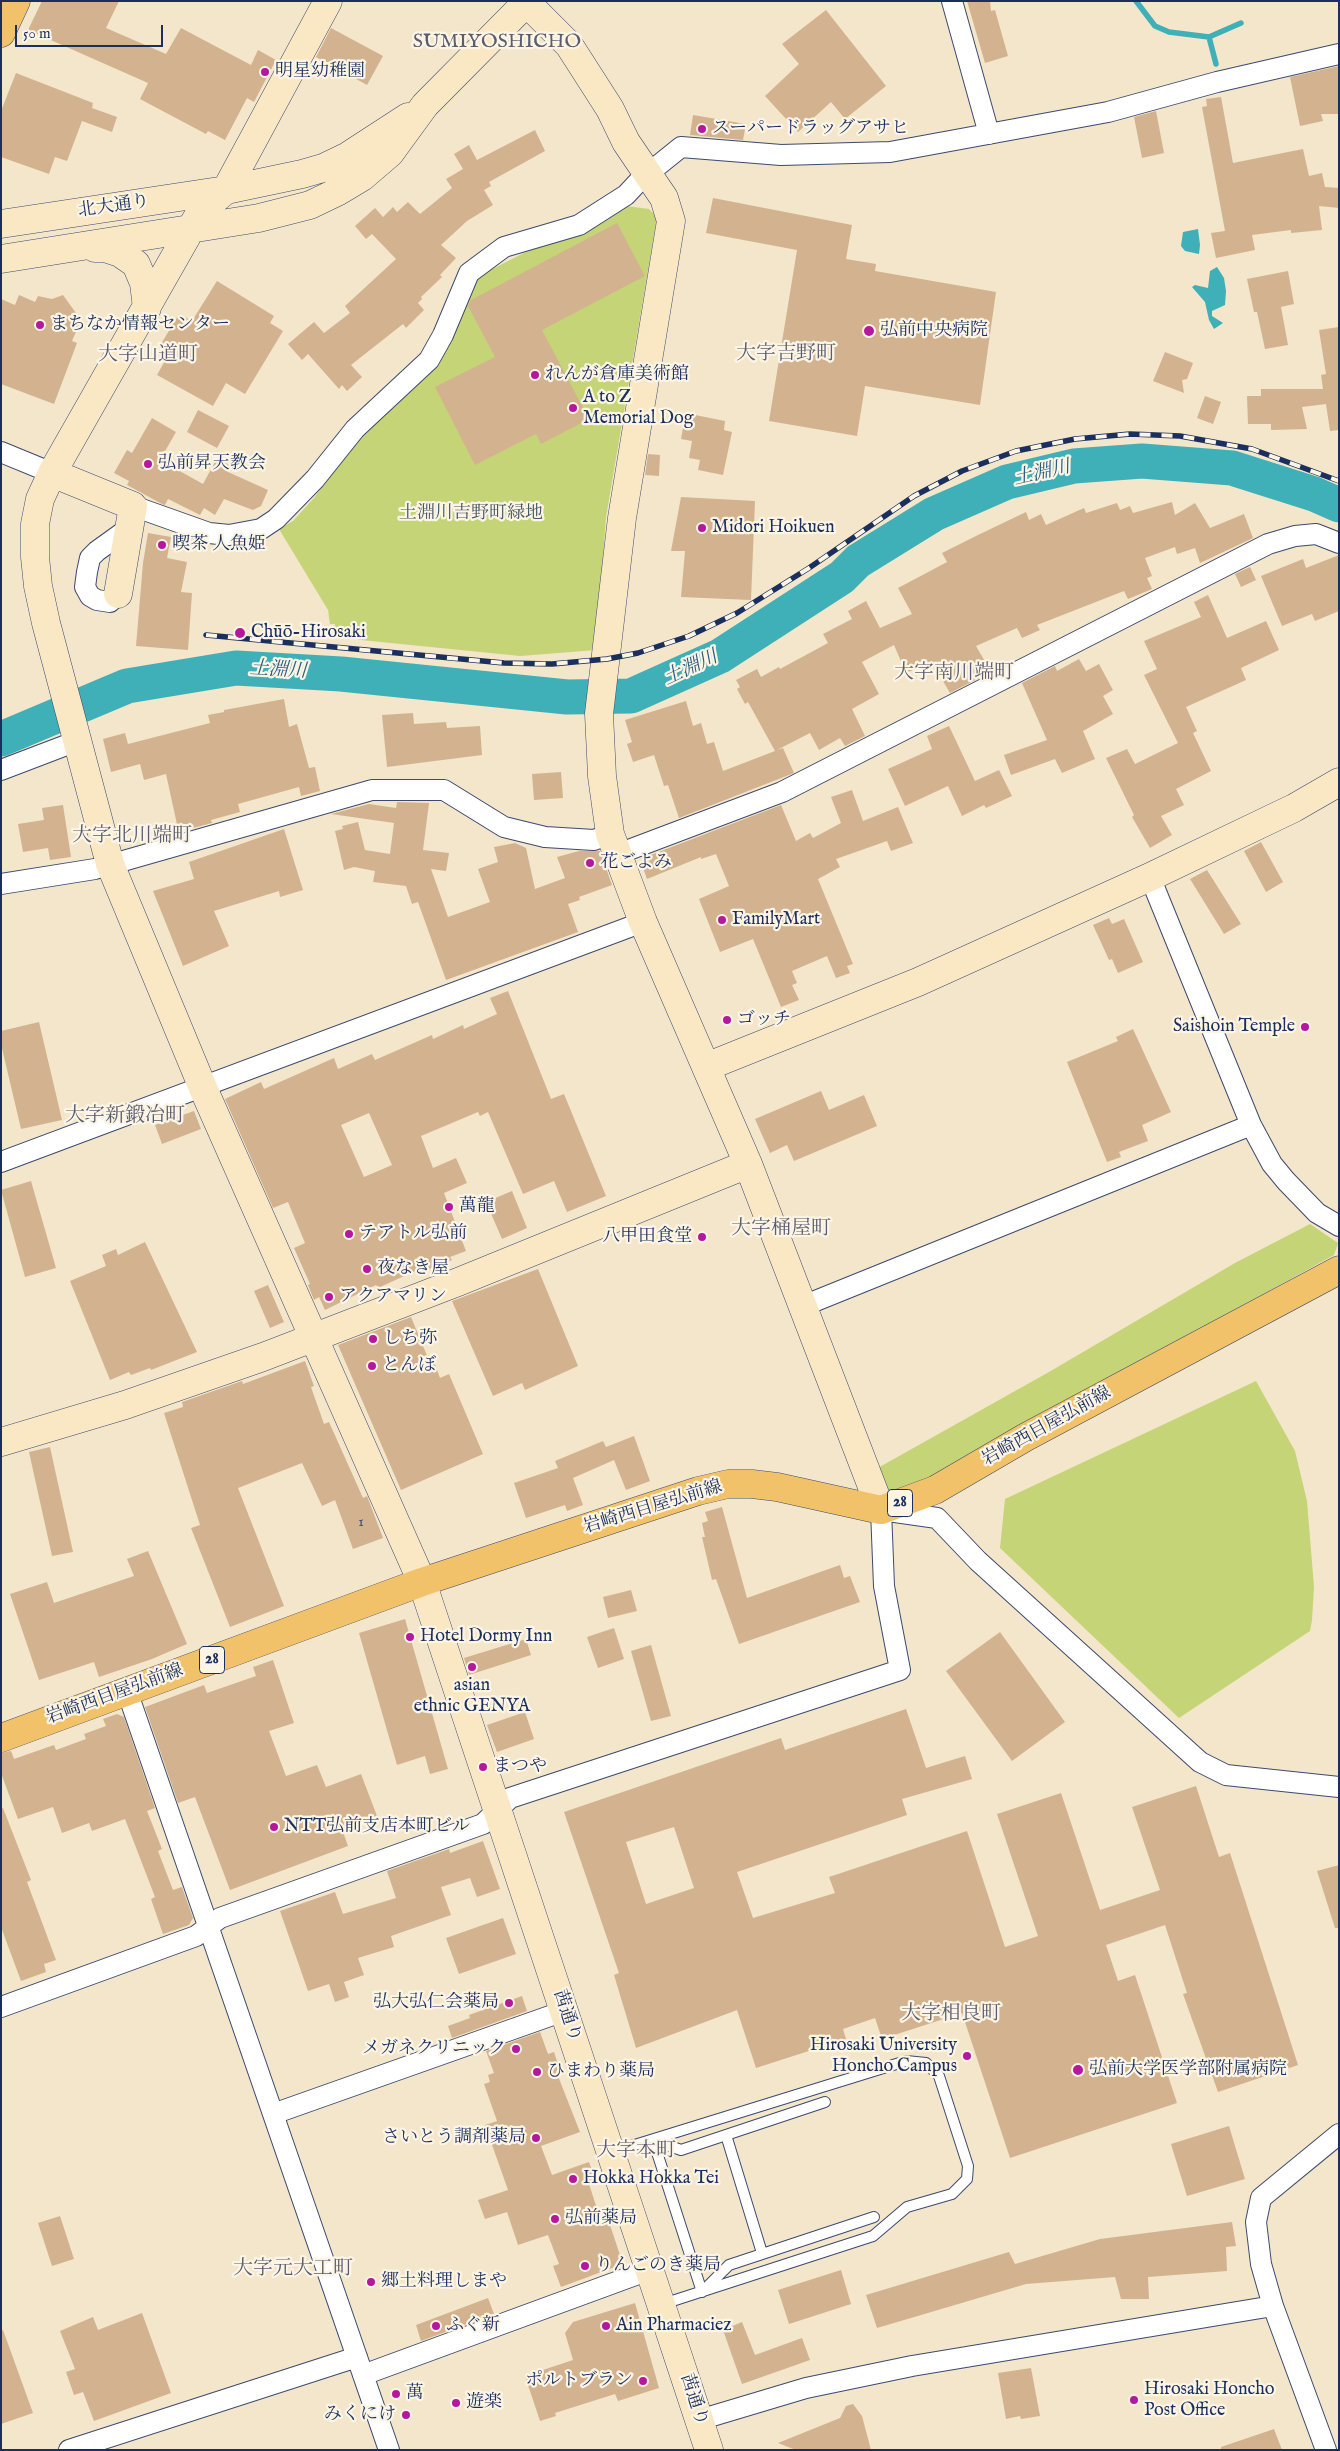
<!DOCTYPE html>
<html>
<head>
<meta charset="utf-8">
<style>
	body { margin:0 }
	#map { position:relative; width:1340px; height:2451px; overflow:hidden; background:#f3e6ca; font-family:"IM FELL English",serif }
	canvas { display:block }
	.frame { position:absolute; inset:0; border:2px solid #1b2f5e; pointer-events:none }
	.scale { position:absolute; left:15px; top:25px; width:148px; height:22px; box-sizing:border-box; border:2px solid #1b2f5e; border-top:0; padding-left:6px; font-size:15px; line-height:18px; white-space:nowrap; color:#1b2f5e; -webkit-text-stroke:4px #fcf5e5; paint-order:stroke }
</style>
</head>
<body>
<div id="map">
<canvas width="1340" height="2451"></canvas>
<div class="frame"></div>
<div class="scale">50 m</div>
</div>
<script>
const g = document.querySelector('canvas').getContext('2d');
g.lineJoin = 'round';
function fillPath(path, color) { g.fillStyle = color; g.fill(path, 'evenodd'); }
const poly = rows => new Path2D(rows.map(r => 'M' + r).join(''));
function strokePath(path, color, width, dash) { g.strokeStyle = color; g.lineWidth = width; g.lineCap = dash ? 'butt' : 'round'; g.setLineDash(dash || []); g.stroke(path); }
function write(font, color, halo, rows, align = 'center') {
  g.font = font + ' "IM FELL English","Noto Serif JP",serif'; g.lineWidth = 4.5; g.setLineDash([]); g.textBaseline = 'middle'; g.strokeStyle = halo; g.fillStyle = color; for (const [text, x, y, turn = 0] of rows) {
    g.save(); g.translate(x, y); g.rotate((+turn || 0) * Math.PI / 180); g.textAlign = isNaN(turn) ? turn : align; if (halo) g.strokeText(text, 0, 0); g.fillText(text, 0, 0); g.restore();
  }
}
const green = poly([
	[626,206,649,209,657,217,606,517,596,650,520,656,361,640,334,633,335,624,330,624,328,610,279,529,293,521,314,498,481,275,549,240],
	[1310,1224,1338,1243,1334,1255,928,1479,889,1494,876,1469,1049,1372,1235,1263],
	[1256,1381,1295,1451,1307,1501,1314,1587,1312,1620,1310,1631,1179,1718,1000,1548,1005,1499]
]);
const water = poly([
	[1198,229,1200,245,1199,254,1185,251,1181,246,1183,232],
	[1217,267,1224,278,1226,291,1225,305,1212,311,1212,316,1223,323,1214,329,1209,320,1205,302,1192,287,1195,285,1208,288,1210,271]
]);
const stream = poly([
	[1136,1,1155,26,1169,32,1209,37,1241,23],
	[1209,37,1216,64]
]);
const river = poly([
	[1,739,127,686,236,668,341,674,567,697,631,696,720,656,842,577,858,561,934,514,1007,482,1074,466,1142,461,1232,468,1314,494,1339,505]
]);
const building = poly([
	[42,1,119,1,106,28,166,54,181,28,251,65,258,50,276,60,254,102,247,98,225,140,208,131,206,134,140,99,148,83,28,30],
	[967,1,990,1,991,11,995,10,1008,56,985,63],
	[826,10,886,86,845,119,831,102,798,132,765,96,799,64,782,44],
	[331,28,383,56,367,85,316,57],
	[1339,66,1339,114,1321,114,1323,121,1300,126,1290,77],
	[16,73,93,103,92,108,117,117,112,132,82,121,67,161,55,157,49,174,1,157,1,111],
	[1221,97,1233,163,1303,149,1309,176,1322,173,1325,187,1339,188,1339,208,1319,206,1322,230,1291,233,1291,230,1252,235,1255,250,1216,258,1211,233,1225,231,1202,107,1207,106,1206,99],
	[1156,111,1164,153,1142,158,1134,117],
	[693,115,746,124,743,140,690,135],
	[535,130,545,151,489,182,491,186,484,190,493,205,467,221,441,245,456,258,440,275,442,277,421,297,422,299,418,303,424,310,406,328,403,324,351,365,362,377,347,391,342,385,339,389,308,354,302,360,288,344,314,322,324,333,350,313,345,306,396,259,372,234,366,239,355,226,375,208,383,217,393,207,397,212,408,202,420,214,452,188,446,179,463,169,454,154,469,145,477,160],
	[713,198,852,225,846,259,876,264,875,271,996,292,980,405,865,386,857,436,769,421,797,250,706,233],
	[617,223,645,276,542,330,589,419,541,444,536,434,475,465,435,387,495,357,468,306,471,300],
	[1288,271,1294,304,1281,307,1288,345,1265,349,1257,312,1254,312,1247,279],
	[217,281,274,316,270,323,283,331,245,394,226,383,213,406,157,375,171,350,161,344,179,314,192,321],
	[19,295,35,302,38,296,52,299,63,295,81,320,72,341,77,343,54,404,1,384,1,299,15,305],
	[1339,327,1339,430,1330,431,1326,404,1302,407,1307,429,1271,430,1271,424,1248,424,1247,396,1261,396,1261,389,1323,389,1321,375,1326,374,1319,330],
	[1165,352,1193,363,1187,379,1182,380,1184,393,1153,381],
	[1205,396,1221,402,1213,424,1197,418],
	[198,410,229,426,217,448,187,432],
	[690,414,725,421,724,430,732,432,723,475,698,470,700,460,689,458,692,441,681,439,684,422,688,423],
	[152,418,176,432,160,460,203,484,217,458,231,466,228,472,268,490,261,506,253,510,224,499,215,515,204,508,200,515,168,499,165,505,162,504,127,485,129,481,114,473,127,450,132,453],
	[648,454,660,455,659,476,645,475],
	[681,497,755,501,751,600,681,597,685,551,671,551],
	[1172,502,1175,515,1195,503,1210,528,1244,514,1253,538,1200,563,1195,548,1177,554,1175,547,1145,558,1152,576,1147,578,1152,589,1128,599,1124,591,1037,625,1040,630,1022,638,1017,628,976,646,991,672,950,693,932,662,906,673,894,645,862,662,879,694,852,709,865,736,845,746,840,738,819,750,810,733,777,750,783,748,794,773,679,818,668,785,664,786,654,755,633,762,627,744,632,742,625,720,686,701,693,726,701,723,707,744,714,742,723,771,775,751,748,702,745,704,737,689,740,687,736,680,757,669,761,677,779,667,780,669,828,643,823,634,852,619,848,611,866,601,880,628,912,614,898,588,947,562,942,553,978,535,1026,512,1029,520,1041,514,1046,525,1084,508,1086,513,1117,503,1120,510,1130,506,1133,513],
	[148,533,171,537,167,558,187,562,181,592,192,593,188,650,136,646,143,563],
	[1339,555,1339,611,1315,621,1312,614,1282,626,1261,576,1303,559,1306,568],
	[1250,567,1256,580,1241,587,1235,574],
	[1208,595,1227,638,1266,621,1279,650,1241,668,1246,680,1186,707,1197,731,1193,733,1211,771,1176,789,1184,805,1161,816,1172,835,1150,848,1132,817,1134,815,1106,758,1127,749,1135,764,1178,743,1144,675,1157,669,1144,641,1201,617,1194,602],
	[1079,659,1086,671,1099,664,1113,690,1103,696,1113,714,1083,731,1095,759,1062,773,1055,759,1011,775,1004,755,1047,740,1022,683,1055,666,1057,671],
	[284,699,289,727,297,724,309,768,315,767,320,791,301,796,299,787,238,804,240,812,211,820,212,823,193,828,192,825,178,829,166,774,144,780,140,764,111,772,103,739,125,733,128,744,210,723,208,715,224,712,224,710],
	[413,713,414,724,446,722,447,728,480,726,482,755,387,767,382,715],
	[949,726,975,781,999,770,1012,796,986,808,984,805,962,816,948,786,905,806,888,769,932,749,927,736],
	[561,772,563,798,534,800,532,774],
	[852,790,863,821,898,807,913,843,891,851,887,841,836,859,840,867,818,879,853,964,847,966,850,973,836,978,827,956,792,971,797,983,792,985,799,1000,781,1007,753,939,720,952,699,899,729,886,716,854,701,859,701,857,647,879,642,865,650,861,648,856,781,805,796,841,810,833,813,838,841,823,831,797],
	[397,802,429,803,423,850,449,853,446,871,431,869,448,917,490,902,478,869,498,862,494,847,515,843,526,848,535,889,565,878,557,857,579,851,600,851,612,885,579,897,580,900,568,904,578,932,446,980,418,902,412,904,406,886,373,882,375,871,354,867,344,870,335,831,343,829,342,826,358,822,365,850,390,854,394,823,331,814,369,804,396,808],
	[63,805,71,857,50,860,48,848,23,852,18,824,44,820,42,808],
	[284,829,303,890,280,897,279,891,214,911,229,946,183,966,153,891,194,879,189,862],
	[1261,842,1283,882,1266,892,1244,851],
	[1207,870,1241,924,1224,934,1190,879],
	[1109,918,1112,924,1124,919,1143,962,1118,973,1112,959,1109,960,1093,925],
	[508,991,551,1099,564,1094,606,1196,567,1212,554,1181,523,1194,488,1112,480,1116,478,1112,421,1136,433,1168,456,1158,467,1183,444,1193,466,1251,450,1257,452,1260,416,1274,415,1271,378,1288,376,1285,325,1310,319,1297,314,1300,308,1285,310,1284,294,1248,305,1243,288,1202,273,1208,225,1099,261,1082,264,1089,334,1058,338,1069,372,1054,375,1060,432,1035,433,1039,463,1025,464,1029,497,1014,490,998],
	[369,1113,392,1165,364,1177,341,1125],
	[39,1022,62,1120,21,1129,1,1044,1,1031],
	[1133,1029,1171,1112,1142,1125,1148,1141,1119,1152,1121,1157,1107,1162,1067,1062,1118,1041,1116,1037],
	[821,1091,829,1110,864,1095,877,1126,794,1161,787,1145,770,1153,755,1119],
	[194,1111,201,1129,162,1144,155,1125],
	[31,1181,56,1268,25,1277,1,1190],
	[512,1191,527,1228,502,1239,486,1202],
	[145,1242,197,1352,151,1370,150,1368,131,1375,129,1372,110,1380,70,1281,106,1266,102,1255,116,1249,118,1255],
	[538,1269,578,1366,525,1390,522,1383,493,1396,452,1301],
	[268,1285,284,1322,270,1328,254,1291],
	[411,1317,428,1358,432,1356,440,1378,449,1374,483,1454,401,1490,338,1345],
	[305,1361,314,1386,311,1387,324,1424,329,1422,363,1498,367,1496,383,1538,353,1549,335,1500,322,1506,302,1463,238,1488,284,1606,230,1627,191,1528,200,1525,164,1413,183,1407,182,1402,242,1381,243,1384],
	[634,1436,650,1481,626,1490,614,1460,573,1478,583,1505,567,1511,565,1505,526,1518,514,1483,558,1468,555,1461,603,1441,606,1447],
	[50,1447,73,1552,52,1556,29,1452],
	[722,1507,747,1598,840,1565,844,1578,850,1576,860,1602,739,1644,716,1579,712,1580,702,1537,705,1537,702,1523,708,1521,705,1512],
	[148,1551,187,1644,152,1659,99,1677,94,1662,39,1680,10,1594,47,1582,54,1603,134,1576,127,1559],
	[631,1590,637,1611,608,1618,603,1597],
	[405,1619,448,1769,430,1774,425,1756,397,1765,359,1633],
	[614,1628,624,1659,598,1668,587,1637],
	[1000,1632,1065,1722,1012,1761,946,1671],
	[526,1639,531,1655,469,1675,464,1658],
	[651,1645,671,1716,651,1721,631,1651],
	[273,1660,294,1723,269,1731,286,1776,317,1765,326,1787,361,1774,377,1816,342,1829,348,1846,230,1890,195,1797,178,1803,145,1707,204,1685,207,1693,256,1676,253,1667],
	[906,1709,926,1768,965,1756,972,1779,902,1799,907,1815,737,1872,753,1918,835,1893,829,1877,967,1831,1005,1947,1038,1936,997,1814,1061,1793,1100,1910,1160,1890,1132,1807,1196,1786,1219,1857,1230,1853,1298,2065,1218,2092,1183,1994,1187,1993,1165,1925,1106,1945,1118,1981,1135,1975,1177,2103,1010,2158,962,2013,882,2039,875,2018,843,2029,846,2039,756,2068,737,2010,636,2048,614,1975,619,1973,564,1812,781,1738,785,1750],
	[674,1827,694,1888,646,1904,626,1842],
	[525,1712,534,1739,497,1752,487,1725],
	[117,1714,124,1717,155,1808,147,1811,162,1849,158,1851,173,1890,182,1887,193,1918,189,1925,163,1934,151,1899,155,1897,125,1819,92,1831,89,1823,62,1833,53,1807,18,1819,1,1773,1,1753,11,1751,14,1759,54,1745,56,1750,86,1739,84,1734,106,1726,103,1719],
	[3,1808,31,1880,27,1882,56,1960,44,1964,46,1972,21,1981,1,1927,1,1809],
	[483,1841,500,1889,477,1897,470,1878,441,1887,451,1915,391,1936,394,1947,358,1958,364,1975,344,1982,349,1997,335,2002,329,1984,308,1991,280,1911,335,1892,343,1914,396,1898,387,1871,449,1849,450,1853],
	[1339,1865,1339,1928,1335,1928,1317,1871],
	[503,1918,516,1954,459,1974,446,1938],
	[522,1996,527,2011,452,2038,448,2026,470,2018,469,2015],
	[540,2032,548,2054,554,2052,560,2070,556,2071,580,2132,541,2146,552,2175,589,2162,596,2182,589,2184,602,2224,609,2222,623,2264,561,2287,553,2266,559,2264,548,2235,518,2245,507,2212,485,2219,478,2200,508,2190,485,2125,497,2121,484,2084,490,2082,488,2075,494,2073,486,2051],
	[1229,2126,1245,2179,1187,2196,1171,2144],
	[60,2216,74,2259,52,2266,38,2223],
	[1232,2222,1236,2246,1226,2247,1227,2271,1148,2277,1149,2299,1121,2299,1115,2277,1026,2284,877,2328,866,2295,1009,2252,1015,2264,1100,2239],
	[841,2270,851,2304,789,2324,778,2290],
	[488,2298,494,2314,421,2341,416,2325],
	[635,2303,659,2388,618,2401,615,2394,555,2413,556,2416,540,2421,525,2376,573,2360,565,2333,573,2322],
	[142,2313,171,2393,94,2421,83,2392,74,2395,66,2372,75,2369,60,2331,93,2317,98,2330],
	[742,2322,755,2355,802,2338,810,2360,742,2384,723,2330],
	[3,2330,33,2413,1,2424,1,2331],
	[1031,2368,1040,2416,1021,2419,1020,2416,1006,2419,998,2373],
	[853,2404,862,2416,871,2450,796,2450,778,2443,840,2418,846,2406],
	[1274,2429,1282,2450,1221,2450,1221,2447]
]);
const lane = poly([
	[726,2135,762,2253],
	[653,2140,702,2292,729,2265,874,2217],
	[653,2140,681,2150,825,2102],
	[612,2152,906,2061,926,2063,939,2076,968,2166,967,2179,952,2194,907,2207,873,2236,663,2304]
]);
const street = poly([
	[952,1,989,134],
	[1,452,52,473],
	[133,506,209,533,229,535,261,529,276,519,315,479,355,429,429,360,443,335,469,273,504,247,579,225,626,195,640,180,681,147,781,155,890,152,1108,112,1217,82,1339,54],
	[118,594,110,602,97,600,90,596,85,587,87,572,90,558,97,551,129,528],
	[1,770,77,741],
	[618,854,782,792,1268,544,1295,536,1316,534,1339,543],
	[1150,877,1251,1125,1272,1164,1286,1181,1317,1213,1339,1226],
	[1,884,95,869,372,790,444,790,504,827,545,837,594,840,610,834],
	[1,1162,643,922],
	[803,1306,1251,1125],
	[127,1691,389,2450],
	[1,2007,196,1936,220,1918,483,1824,510,1798,900,1670,884,1586,881,1510,937,1518,978,1561,1200,1762,1226,1775,1339,1787],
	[273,2114,564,2011],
	[363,2375,649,2270],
	[699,2420,806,2388,912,2366,1273,2306],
	[69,2450,357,2357],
	[1326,2450,1273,2306,1261,2264,1256,2222,1261,2198,1339,2134]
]);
const secondary = poly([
	[328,1,226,190,201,211,52,473,40,499,35,524,35,557,38,586,46,623,110,864,203,1088,422,1582,709,2450],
	[525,1,569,45,610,109,626,142,664,198,671,221,622,518,599,714,602,776,610,834,643,922,748,1164,881,1510],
	[1,224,226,190,302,174,323,168,348,156,408,117],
	[95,248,105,248,120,253,136,264,144,283,147,308],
	[1,259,259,218,310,205,337,192,362,177,390,153,425,105,528,1],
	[52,473,133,506,118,594],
	[706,1067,918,982,1150,877,1294,808,1339,782],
	[1,1442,125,1405,263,1357,458,1282,748,1164]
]);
const primary = poly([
	[1,33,16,1],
	[1,1738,422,1582,698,1491,728,1484,752,1484,777,1487,881,1510,935,1490,1026,1437,1339,1270]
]);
const rail = poly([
	[206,635,504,663,552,664,607,659,638,653,689,636,737,613,809,568,914,496,962,471,1016,451,1075,439,1130,434,1180,436,1252,449,1339,481]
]);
const markers = [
	[265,72,5,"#b5179e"],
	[702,129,5,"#b5179e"],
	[40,325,5,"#b5179e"],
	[869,331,6,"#b5179e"],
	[535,375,5,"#b5179e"],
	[573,408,5,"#b5179e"],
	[148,464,5,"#b5179e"],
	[702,528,5,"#b5179e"],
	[162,545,5,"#b5179e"],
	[240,633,6,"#b5179e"],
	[590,863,5,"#b5179e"],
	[722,920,5,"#b5179e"],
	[727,1020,5,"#b5179e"],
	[1305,1027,5,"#b5179e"],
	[449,1207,5,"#b5179e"],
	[349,1234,5,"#b5179e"],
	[702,1237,5,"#b5179e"],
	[367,1269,5,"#b5179e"],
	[329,1297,5,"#b5179e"],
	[373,1339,5,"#b5179e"],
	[372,1366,5,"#b5179e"],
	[410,1637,5,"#b5179e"],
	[472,1667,5,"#b5179e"],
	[483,1767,5,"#b5179e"],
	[274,1827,5,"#b5179e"],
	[509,2003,5,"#b5179e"],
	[516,2049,5,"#b5179e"],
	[967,2056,5,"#b5179e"],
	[1078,2070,6,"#b5179e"],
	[537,2072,5,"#b5179e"],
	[536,2138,5,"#b5179e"],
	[573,2179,5,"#b5179e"],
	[555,2219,5,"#b5179e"],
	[585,2266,5,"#b5179e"],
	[371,2282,5,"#b5179e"],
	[436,2326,5,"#b5179e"],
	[606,2326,5,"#b5179e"],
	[643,2381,5,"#b5179e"],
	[396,2394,5,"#b5179e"],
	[1134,2400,5,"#b5179e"],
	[456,2403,5,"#b5179e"],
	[406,2415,5,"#b5179e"]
];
const numberNames = [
	["1",361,1523]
];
const shields = [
	[900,1503,25],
	[212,1660,25]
];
const shieldNames = [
	["28",900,1503],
	["28",212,1660]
];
const poiNames = [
	["明星幼稚園",275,72],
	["スーパードラッグアサヒ",712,129],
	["まちなか情報センター",50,325],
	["弘前中央病院",880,331],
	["れんが倉庫美術館",545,375],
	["A to Z",583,398],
	["Memorial Dog",583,419],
	["弘前昇天教会",158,464],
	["Midori Hoikuen",712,528],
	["喫茶 人魚姫",172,545],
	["Chūō-Hirosaki",251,633],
	["花ごよみ",600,863],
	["FamilyMart",732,920],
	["ゴッチ",737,1020],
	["Saishoin Temple",1295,1027,"right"],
	["萬龍",459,1207],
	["テアトル弘前",359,1234],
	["八甲田食堂",692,1237,"right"],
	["夜なき屋",377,1269],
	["アクアマリン",339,1297],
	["しち弥",383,1339],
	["とんぼ",382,1366],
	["Hotel Dormy Inn",420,1637],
	["asian",472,1686,"center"],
	["ethnic GENYA",472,1707,"center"],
	["まつや",493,1767],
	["NTT弘前支店本町ビル",284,1827],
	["弘大弘仁会薬局",499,2003,"right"],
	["Hirosaki University",957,2046,"right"],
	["Honcho Campus",957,2067,"right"],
	["メガネクリニック",506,2049,"right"],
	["弘前大学医学部附属病院",1089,2070],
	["ひまわり薬局",547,2072],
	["さいとう調剤薬局",526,2138,"right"],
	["Hokka Hokka Tei",583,2179],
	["弘前薬局",565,2219],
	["りんごのき薬局",595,2266],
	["郷土料理しまや",381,2282],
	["ふぐ新",446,2326],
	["Ain Pharmaciez",616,2326],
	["ポルトブラン",633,2381,"right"],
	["Hirosaki Honcho",1144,2390],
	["Post Office",1144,2411],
	["萬",406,2394],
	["遊楽",466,2403],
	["みくにけ",396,2415,"right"]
];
const streetNames = [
	["北大通り",114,207,-8],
	["岩崎西目屋弘前線",1047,1427,-29],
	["岩崎西目屋弘前線",653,1508,-17],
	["岩崎西目屋弘前線",115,1695,-20],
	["茜通り",566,2016,72],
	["茜通り",693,2400,72]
];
const parkNames = [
	["土淵川吉野町緑地",471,514]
];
const waterNames = [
	["土淵川",1042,474,-13],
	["土淵川",691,669,-25],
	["土淵川",278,671,3]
];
const quarterNames = [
	["SUMIYOSHICHO",497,43],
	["大字吉野町",786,355],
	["大字山道町",148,356],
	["大字南川端町",954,674],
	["大字北川端町",132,837],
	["大字新鍛冶町",125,1117],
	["大字桶屋町",781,1230],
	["大字相良町",951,2015],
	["大字本町",636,2152],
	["大字元大工町",293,2270]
];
fillPath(green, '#c5d476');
fillPath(water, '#3fafb8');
strokePath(stream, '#3fafb8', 5.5);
strokePath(river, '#3fafb8', 35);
fillPath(building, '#d3b38f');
strokePath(lane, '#3b4a6e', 12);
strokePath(street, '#3b4a6e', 22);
strokePath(secondary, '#3b4a6e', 29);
strokePath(primary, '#3b4a6e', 29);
strokePath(lane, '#fff', 10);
strokePath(street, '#fff', 20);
strokePath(secondary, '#fae7c3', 28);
strokePath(primary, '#f2c26a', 28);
strokePath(rail, '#1b2f5e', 5.5);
strokePath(rail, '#fcf5e5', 4, [11]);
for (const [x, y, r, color] of markers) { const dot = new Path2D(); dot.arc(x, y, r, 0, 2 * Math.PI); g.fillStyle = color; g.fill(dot); strokePath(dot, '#fcf5e5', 2); }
write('15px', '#49506a', null, numberNames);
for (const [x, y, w] of shields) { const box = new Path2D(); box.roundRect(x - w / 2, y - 13.5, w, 27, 4); g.fillStyle = '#fcf5e5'; g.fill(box); strokePath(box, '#1b2f5e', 1); }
write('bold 16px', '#1b2f5e', null, shieldNames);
write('18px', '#1b2f5e', '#fcf5e5', poiNames, 'left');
write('18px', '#1b2f5e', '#fcf5e5', streetNames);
write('18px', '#465864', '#fcf5e5', parkNames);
write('italic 19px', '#285c7e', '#fcf5e5', waterNames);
write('20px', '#5b5d6f', '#fcf5e5', quarterNames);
</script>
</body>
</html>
